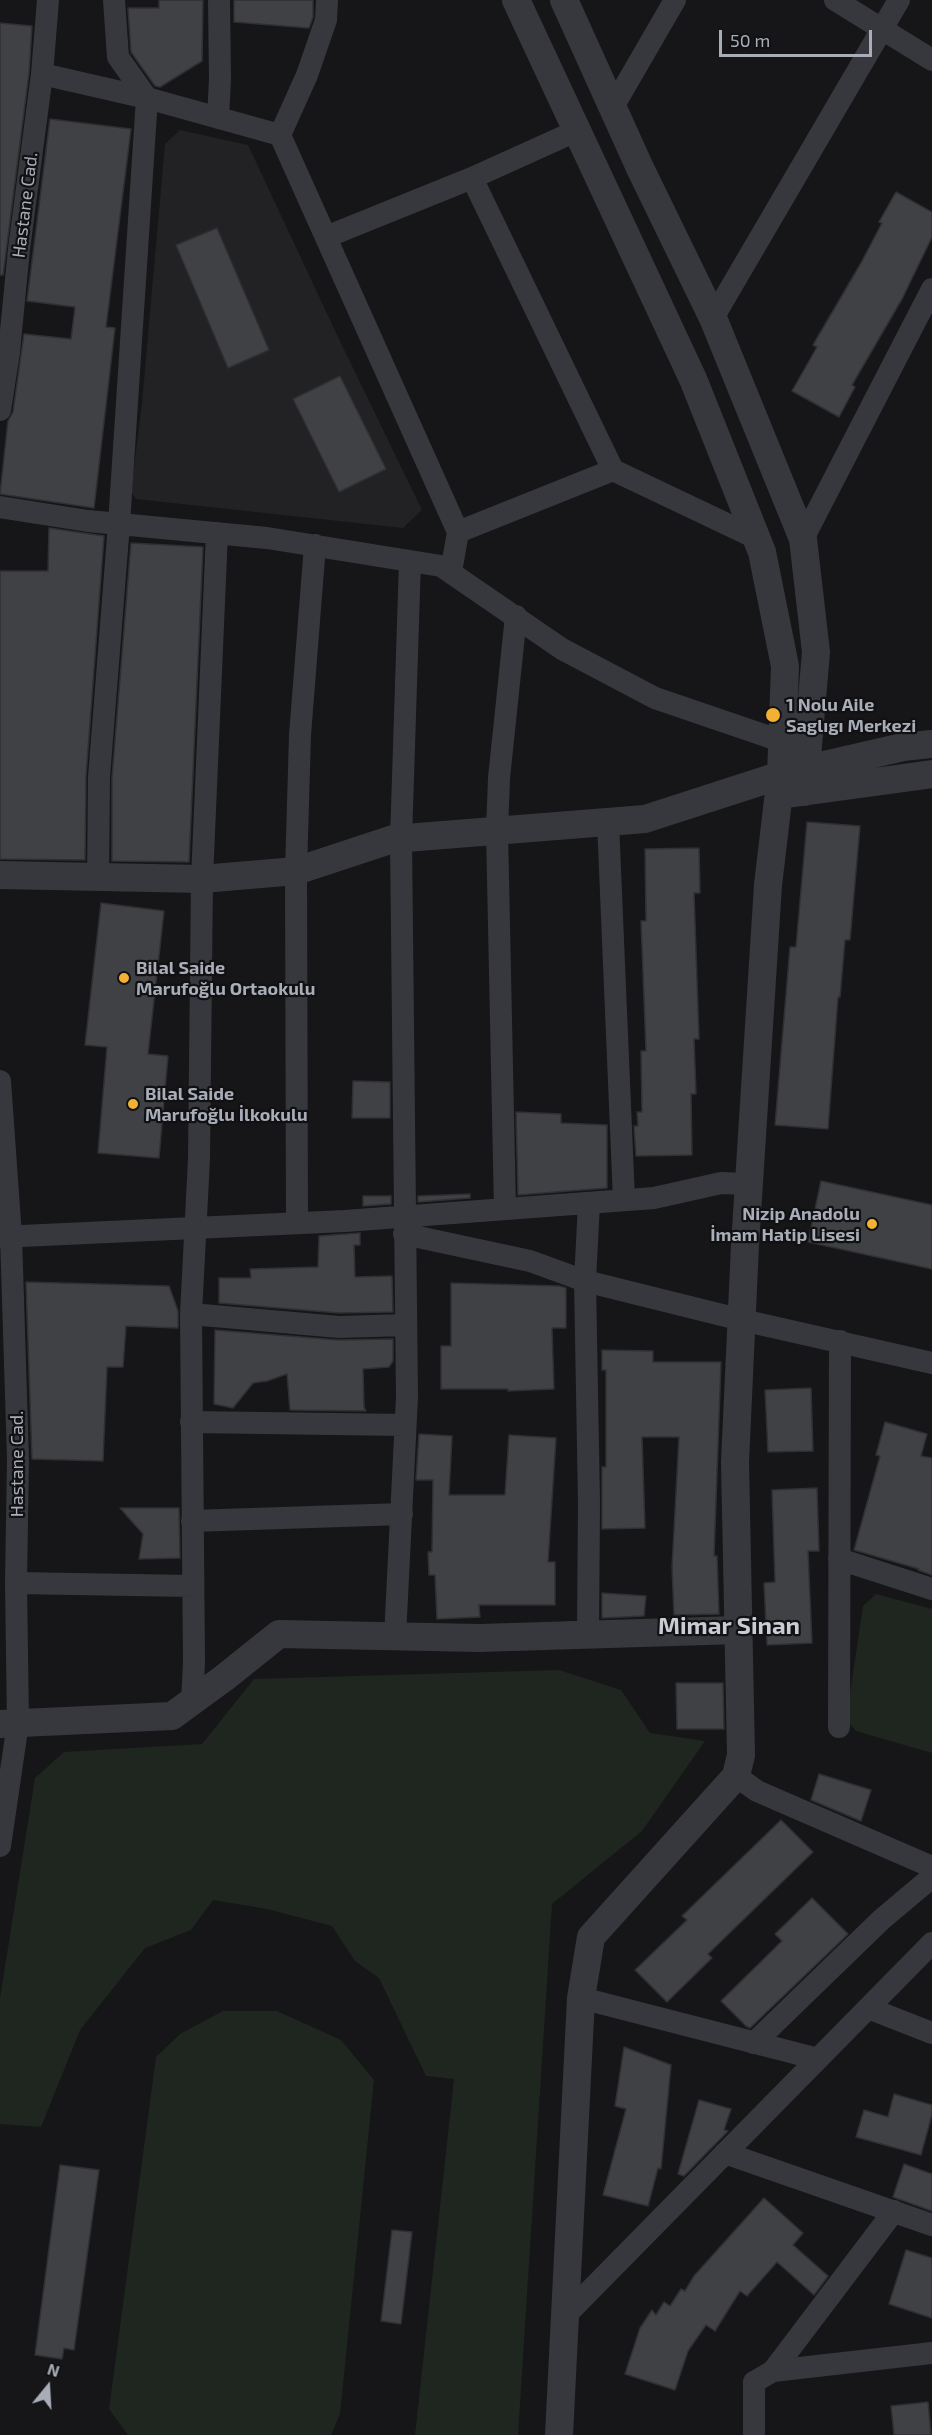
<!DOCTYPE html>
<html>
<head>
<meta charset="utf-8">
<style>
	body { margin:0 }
	#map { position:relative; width:932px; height:2435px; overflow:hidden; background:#161618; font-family:"Exo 2",sans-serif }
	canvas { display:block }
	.north { position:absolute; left:18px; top:2357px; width:60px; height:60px; -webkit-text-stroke:4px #111113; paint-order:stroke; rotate:18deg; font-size:16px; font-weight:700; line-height:24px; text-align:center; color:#a8adb8 }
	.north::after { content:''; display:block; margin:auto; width:21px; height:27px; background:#a8adb8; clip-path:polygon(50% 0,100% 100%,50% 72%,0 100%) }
	.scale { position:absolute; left:719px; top:30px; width:153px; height:27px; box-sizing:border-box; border:3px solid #a8adb8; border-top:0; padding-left:8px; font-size:18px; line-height:21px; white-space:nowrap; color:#a8adb8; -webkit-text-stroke:4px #111113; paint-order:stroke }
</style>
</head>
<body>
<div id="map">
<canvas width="932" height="2435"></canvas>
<div class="north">N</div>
<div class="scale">50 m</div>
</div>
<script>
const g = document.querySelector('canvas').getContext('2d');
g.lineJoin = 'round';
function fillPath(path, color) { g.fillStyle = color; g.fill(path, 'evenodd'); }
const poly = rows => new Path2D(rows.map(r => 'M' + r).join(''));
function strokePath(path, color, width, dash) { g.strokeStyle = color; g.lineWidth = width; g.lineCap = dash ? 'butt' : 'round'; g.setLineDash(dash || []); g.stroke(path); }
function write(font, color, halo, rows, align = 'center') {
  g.font = font + ' "Exo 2",sans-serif'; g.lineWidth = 4.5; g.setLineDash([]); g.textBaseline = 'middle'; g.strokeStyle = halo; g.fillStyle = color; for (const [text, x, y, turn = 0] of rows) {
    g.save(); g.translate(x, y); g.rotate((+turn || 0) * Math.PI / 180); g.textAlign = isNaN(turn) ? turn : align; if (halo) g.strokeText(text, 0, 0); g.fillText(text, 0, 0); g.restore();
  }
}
const built = poly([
	[180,130,248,145,338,337,422,510,403,528,136,499,131,492,142,403,165,144]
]);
const green = poly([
	[876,1594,932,1609,932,1753,856,1731,846,1720,863,1606],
	[559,1670,621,1690,650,1733,705,1741,642,1831,552,1904,518,2435,415,2435,454,2079,426,2076,379,1978,355,1961,332,1926,267,1909,213,1900,191,1930,145,1948,80,2030,41,2127,0,2124,0,1998,35,1778,64,1752,202,1744,254,1679],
	[223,2011,277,2011,341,2040,374,2080,340,2414,331,2435,128,2435,109,2409,156,2057,180,2034]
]);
const building = poly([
	[159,0,203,0,202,61,160,87,155,86,131,52,128,8,159,8,159,0],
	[234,0,313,0,313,17,309,28,234,22,234,0],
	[0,23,32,26,29,73,3,275,0,275,0,23],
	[50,119,131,129,106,327,115,328,94,508,0,494,8,421,13,412,24,334,71,339,75,307,27,301,50,119],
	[896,192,932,212,932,237,902,299,852,385,855,387,839,417,792,391,817,347,813,345,861,263,882,223,879,222,896,192],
	[217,228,269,350,228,368,176,245,217,228],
	[340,376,386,469,339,492,293,399,340,376],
	[49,528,104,536,86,776,85,860,0,859,0,571,48,571,49,528],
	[131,543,203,547,189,862,112,861,112,778,131,543],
	[807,822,860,826,850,940,845,940,840,997,838,997,828,1129,775,1125,790,947,796,947,807,822],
	[699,848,700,893,694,893,699,1039,694,1039,696,1094,691,1094,692,1155,636,1156,634,1126,638,1126,637,1112,642,1112,641,1051,646,1051,641,921,646,921,645,849,699,848],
	[101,903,164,911,148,1054,168,1056,159,1158,98,1153,107,1047,85,1045,101,903],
	[353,1081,390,1082,390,1118,352,1118,353,1081],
	[516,1112,561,1114,561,1123,607,1125,607,1188,518,1195,516,1112],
	[821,1181,932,1205,932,1269,808,1242,821,1181],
	[470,1194,470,1198,418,1202,418,1196,470,1194],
	[363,1196,391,1196,391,1204,363,1206,363,1196],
	[360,1233,360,1245,354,1245,355,1277,392,1276,393,1312,339,1313,219,1303,219,1278,251,1278,250,1269,318,1267,319,1236,360,1233],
	[26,1282,169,1286,178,1311,178,1328,126,1326,123,1367,107,1367,103,1461,32,1459,26,1282],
	[451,1283,559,1286,566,1288,566,1328,552,1328,554,1389,508,1391,508,1389,441,1389,441,1346,451,1346,451,1283],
	[215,1330,338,1340,393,1339,393,1361,389,1367,363,1369,364,1407,366,1411,290,1410,287,1374,267,1381,253,1383,233,1408,214,1404,215,1330],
	[602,1350,653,1351,653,1362,721,1362,714,1556,717,1556,719,1614,674,1615,672,1567,679,1437,642,1437,645,1528,602,1529,602,1467,606,1467,606,1370,602,1370,602,1350],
	[811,1388,813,1451,768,1452,765,1390,811,1388],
	[885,1422,927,1434,921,1456,932,1458,932,1575,918,1570,919,1569,854,1550,880,1456,876,1455,885,1422],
	[419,1434,452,1436,449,1495,505,1495,509,1435,556,1438,548,1562,555,1562,555,1605,479,1605,480,1617,437,1619,435,1575,429,1575,428,1552,432,1552,433,1480,416,1480,419,1434],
	[817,1488,819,1551,808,1551,812,1643,767,1645,764,1583,775,1582,772,1490,817,1488],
	[120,1508,179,1508,180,1558,139,1559,143,1534,120,1508],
	[602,1593,646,1596,644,1616,602,1618,602,1593],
	[676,1683,723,1683,724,1729,677,1729,676,1683],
	[819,1774,871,1790,861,1821,811,1800,819,1774],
	[781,1820,813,1852,708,1954,712,1958,667,2002,635,1970,687,1920,682,1916,781,1820],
	[812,1898,848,1934,750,2028,746,2026,721,2001,782,1941,775,1934,812,1898],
	[624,2047,671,2065,661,2169,658,2168,648,2206,603,2195,626,2109,615,2106,624,2047],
	[894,2094,932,2105,932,2114,921,2155,856,2137,864,2110,888,2117,894,2094],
	[699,2100,731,2109,724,2130,728,2131,684,2176,678,2174,699,2100],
	[904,2164,932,2174,932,2211,893,2197,904,2164],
	[60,2165,99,2170,74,2350,64,2348,62,2359,35,2355,60,2165],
	[764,2198,803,2233,793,2245,828,2276,814,2295,777,2262,747,2296,740,2291,715,2331,706,2325,688,2351,675,2390,625,2374,640,2328,652,2310,656,2315,664,2302,670,2306,681,2289,685,2291,694,2276,764,2198],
	[392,2230,412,2232,401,2324,381,2321,392,2230],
	[906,2250,932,2258,932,2318,889,2304,906,2250],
	[928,2402,931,2435,894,2435,891,2406,928,2402]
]);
const minor = poly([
	[327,0,326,20,307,75,280,135,458,532,451,572],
	[835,0,932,60],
	[42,74,147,98,280,135],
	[613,107,675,0],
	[218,118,220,79,219,0],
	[472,178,613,470],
	[326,237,472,178,576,131],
	[713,318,899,0],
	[0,410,9,352,19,249,42,74,48,0],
	[0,507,88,521,267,538,441,566,562,649,655,698,781,741],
	[458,532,613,470,756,538],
	[803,539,932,289],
	[608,822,624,1200],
	[98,878,99,777,119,524,147,98,118,57,114,0],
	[0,1081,11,1236,18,1459,16,1583,18,1723,0,1846],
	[505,1209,497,831,499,778,516,616],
	[297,1223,296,871,300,735,315,545],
	[404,1234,530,1261,585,1281,742,1320,932,1363],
	[0,1237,345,1221,654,1198,721,1183,749,1184],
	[191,1314,339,1327,405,1325],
	[191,1422,405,1425],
	[192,1521,402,1514],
	[839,1559,932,1589],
	[16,1583,193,1586],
	[588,1634,589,1503,585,1281,589,1203],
	[395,1637,407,1397,401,839,410,561],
	[192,1702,194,1662,191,1314,199,1159,202,879,217,533],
	[839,1727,840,1341],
	[736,1776,757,1791,932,1867],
	[581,1998,818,2059],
	[868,2008,932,2033],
	[754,2043,881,1920,932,1877],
	[725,2153,932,2225],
	[565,2316,932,1943],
	[773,2371,932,2353],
	[754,2435,754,2382,773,2371,894,2211]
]);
const tertiary = poly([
	[516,0,693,379,762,552,785,666,781,775,768,885,745,1245,735,1462,741,1755,736,1776,591,1937,581,1998,559,2435],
	[564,0,640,168,713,318,803,539,816,652,804,792],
	[787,794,932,774],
	[0,875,202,879,296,871,393,839,645,819,781,775,903,747,932,744],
	[0,1724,172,1716,224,1678,279,1634,480,1638,738,1630]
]);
const markers = [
	[773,715,8,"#f2b134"],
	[124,978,6,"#f2b134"],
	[133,1104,6,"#f2b134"],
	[872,1224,6,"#f2b134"]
];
const streetNames = [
	["Hastane Cad.",25,205,-83],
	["Hastane Cad.",17,1464,-90]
];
const poiNames = [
	["1 Nolu Aile",786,705],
	["Saglıgı Merkezi",786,726],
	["Bilal Saide",136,968],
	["Marufoğlu Ortaokulu",136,989],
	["Bilal Saide",145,1094],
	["Marufoğlu İlkokulu",145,1115],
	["Nizip Anadolu",860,1214,"right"],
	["İmam Hatip Lisesi",860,1235,"right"]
];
const districtNames = [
	["Mimar Sinan",729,1626]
];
fillPath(built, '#222225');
fillPath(green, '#1e261f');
fillPath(building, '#404145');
strokePath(building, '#303034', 1.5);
strokePath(minor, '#37383d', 22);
strokePath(tertiary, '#37383d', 28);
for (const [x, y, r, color] of markers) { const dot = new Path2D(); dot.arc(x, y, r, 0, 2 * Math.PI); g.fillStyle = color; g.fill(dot); strokePath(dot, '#111113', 2); }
write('18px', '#a8adb8', '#111113', streetNames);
write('bold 18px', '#a8adb8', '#111113', poiNames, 'left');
write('bold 24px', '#c9ccd4', '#111113', districtNames);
</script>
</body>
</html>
